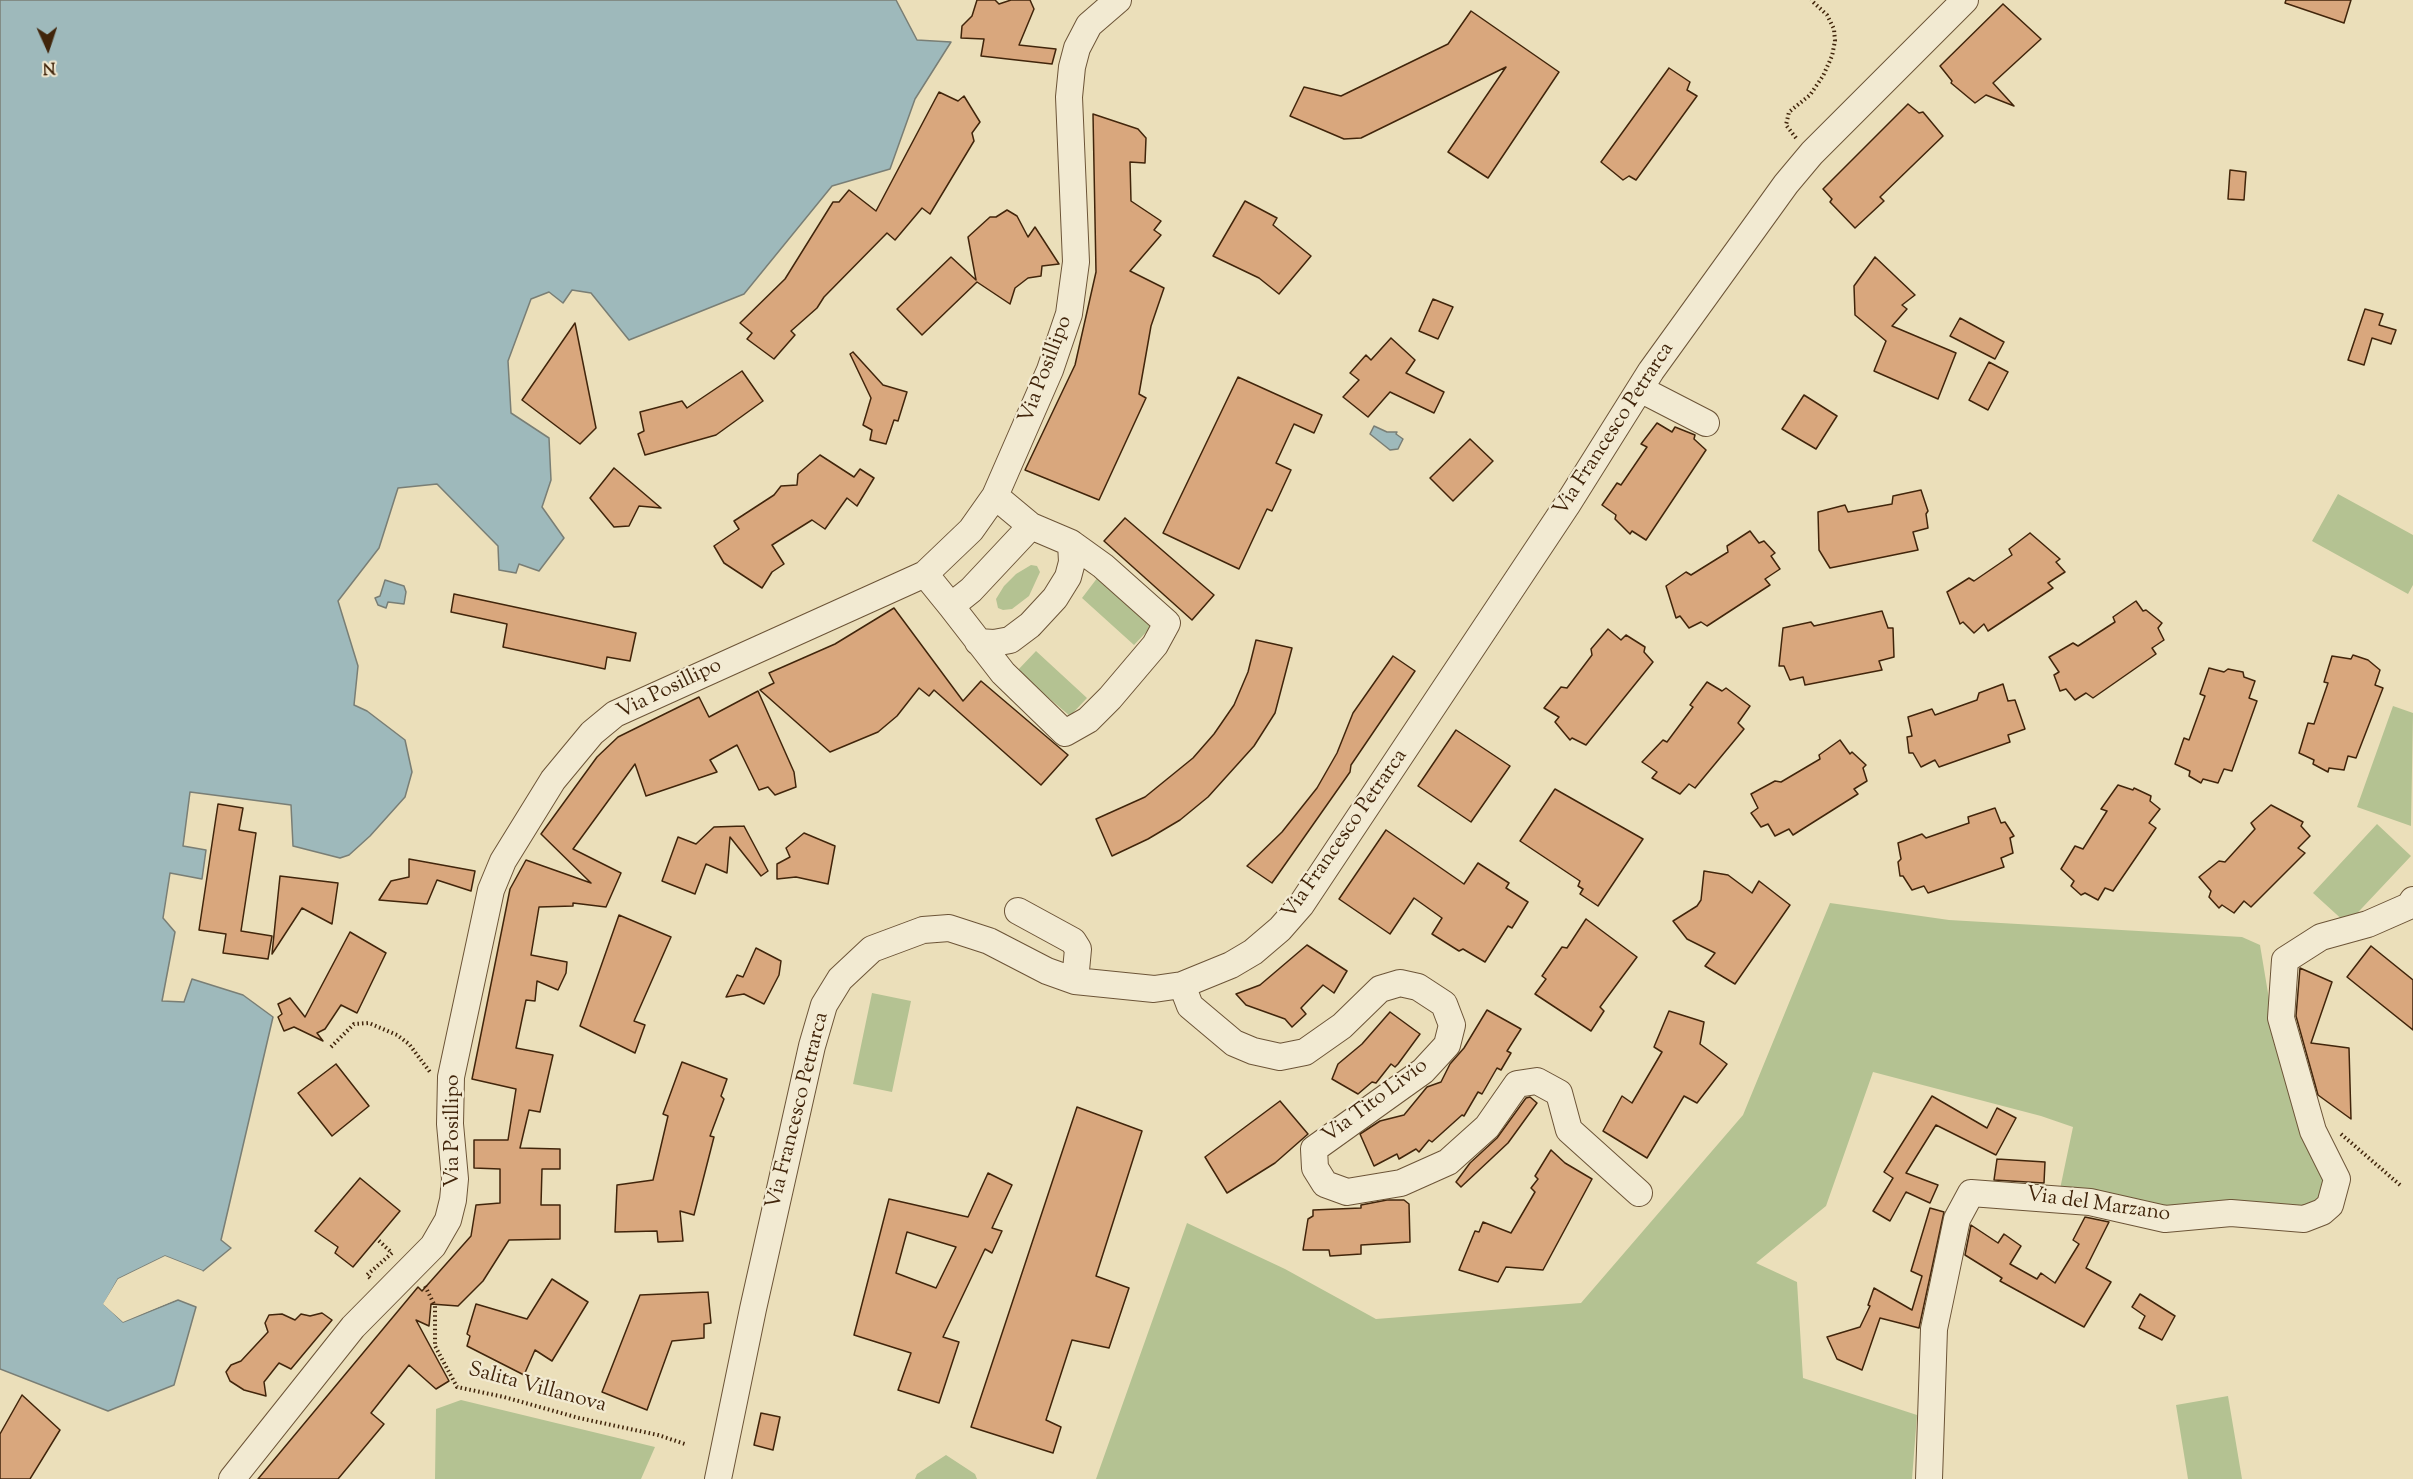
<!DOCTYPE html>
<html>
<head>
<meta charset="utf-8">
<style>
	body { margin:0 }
	#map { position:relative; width:2413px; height:1479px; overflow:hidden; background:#ebdfba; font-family:"Sorts Mill Goudy",serif }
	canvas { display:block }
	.north { position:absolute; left:18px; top:18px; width:60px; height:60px; -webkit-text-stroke:4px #f2ead2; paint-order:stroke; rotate:177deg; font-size:16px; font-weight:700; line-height:24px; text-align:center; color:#41250b }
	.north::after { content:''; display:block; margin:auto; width:21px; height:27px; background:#41250b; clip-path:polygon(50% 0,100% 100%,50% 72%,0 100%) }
</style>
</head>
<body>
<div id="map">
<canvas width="2413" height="1479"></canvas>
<div class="north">N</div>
</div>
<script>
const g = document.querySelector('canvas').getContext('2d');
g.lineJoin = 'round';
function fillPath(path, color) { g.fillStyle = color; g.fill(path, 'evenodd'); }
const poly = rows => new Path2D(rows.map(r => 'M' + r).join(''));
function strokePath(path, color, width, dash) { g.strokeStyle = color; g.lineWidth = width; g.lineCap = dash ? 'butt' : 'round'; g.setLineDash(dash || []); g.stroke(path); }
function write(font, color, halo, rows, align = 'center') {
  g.font = font + ' "Sorts Mill Goudy",serif'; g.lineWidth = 4.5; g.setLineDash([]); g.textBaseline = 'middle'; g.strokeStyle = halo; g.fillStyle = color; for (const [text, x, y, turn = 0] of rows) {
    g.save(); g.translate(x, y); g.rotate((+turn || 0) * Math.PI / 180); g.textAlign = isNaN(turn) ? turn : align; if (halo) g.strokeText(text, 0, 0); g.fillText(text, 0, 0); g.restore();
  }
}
const green = poly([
	[2338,494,2413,535,2413,585,2408,594,2312,541],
	[1031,565,1037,566,1040,572,1029,596,1012,609,1003,610,998,608,996,599,1004,586,1016,574],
	[1098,577,1152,626,1134,645,1082,598],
	[1036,651,1087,698,1070,716,1017,671],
	[2393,706,2413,713,2411,826,2357,807],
	[2377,824,2411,856,2347,924,2313,893],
	[1830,903,1949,920,2242,937,2260,945,2273,1023,2325,1180,2322,1198,2305,1210,2162,1211,2060,1189,2073,1127,2041,1116,1873,1072,1826,1206,1756,1263,1797,1282,1803,1378,1917,1415,1912,1479,1096,1479,1187,1223,1285,1269,1376,1319,1581,1303,1743,1115],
	[872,993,911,1001,892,1092,853,1084],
	[2228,1396,2242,1479,2188,1479,2176,1405],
	[461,1400,655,1447,641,1479,435,1479,436,1409],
	[946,1455,975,1474,977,1479,915,1479,917,1474]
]);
const water = poly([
	[0,0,896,0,917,40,951,42,915,99,890,169,832,186,744,294,629,340,591,293,572,290,563,303,549,292,531,299,508,361,511,413,549,438,551,480,542,507,564,538,539,571,519,564,516,573,499,570,498,546,437,484,398,488,379,548,338,601,358,666,354,705,367,711,405,740,412,772,405,797,370,836,349,855,340,858,293,846,291,805,190,792,183,846,206,850,202,879,170,873,163,918,175,932,162,1001,184,1002,192,979,243,995,273,1017,221,1240,231,1248,203,1271,165,1256,118,1279,104,1304,123,1322,178,1300,196,1307,174,1385,108,1411,0,1369,0,0],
	[1374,426,1387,432,1397,432,1396,434,1403,439,1398,449,1390,450,1370,434,1374,426],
	[385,580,404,586,406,592,404,604,388,602,386,608,378,605,375,598,380,596,385,580]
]);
const pier = poly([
	[165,1256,203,1271,201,1274,165,1259,121,1282,107,1303,124,1319,180,1298,123,1322,103,1304,118,1279]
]);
const building = poly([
	[977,0,995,0,999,4,1011,0,1030,0,1034,9,1019,45,1056,49,1052,64,981,56,984,39,961,38,962,26,972,16,977,0],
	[2286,0,2351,0,2344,23,2285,3,2286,0],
	[2003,4,2041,39,1993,83,2014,106,1986,95,1975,103,1951,83,1952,81,1940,66,2003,4],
	[1471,11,1559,72,1488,178,1448,152,1506,67,1361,138,1344,139,1290,116,1304,87,1341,96,1448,44,1471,11],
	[1669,68,1690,82,1687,90,1697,96,1636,180,1629,176,1623,180,1601,162,1669,68],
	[939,92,958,101,964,96,980,122,972,133,974,141,930,214,922,208,895,240,887,233,824,297,817,308,791,331,795,335,774,359,747,339,752,333,740,323,785,279,833,202,839,202,849,190,876,211,939,92],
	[1908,104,1919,113,1923,112,1943,136,1880,197,1884,201,1855,228,1830,202,1832,199,1823,189,1908,104],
	[1093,114,1138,129,1146,138,1145,163,1130,162,1131,201,1161,221,1154,230,1161,235,1130,271,1164,288,1151,326,1139,394,1146,398,1099,500,1025,470,1075,365,1096,272,1093,114],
	[2230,170,2246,172,2244,200,2228,199,2230,170],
	[1245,201,1277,218,1273,225,1311,256,1279,294,1259,278,1213,256,1245,201],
	[1007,210,1017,216,1028,237,1035,227,1059,264,1042,266,1041,276,1028,278,1015,288,1010,304,977,282,922,335,897,309,951,257,976,280,968,237,990,217,996,217,1007,210],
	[1875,257,1915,295,1902,305,1907,309,1892,326,1956,353,1938,399,1874,371,1886,341,1855,315,1854,286,1875,257],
	[1433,299,1453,307,1438,339,1419,331,1433,299],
	[2365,309,2383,314,2379,325,2396,330,2391,344,2372,338,2364,365,2348,360,2365,309],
	[1960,318,2004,342,1995,359,1950,336,1960,318],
	[575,323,596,428,580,444,522,400,575,323],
	[1391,338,1415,360,1406,373,1444,392,1434,413,1390,392,1368,417,1343,397,1359,380,1350,373,1366,355,1371,360,1391,338],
	[853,352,883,385,907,392,898,421,894,420,886,444,870,440,872,430,863,425,871,398,850,354,853,352],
	[1989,362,2008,372,1988,410,1969,400,1989,362],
	[742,371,763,401,716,435,645,455,638,434,644,431,640,412,682,401,687,408,742,371],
	[1238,377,1322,415,1314,433,1294,424,1276,463,1291,470,1272,511,1267,509,1239,569,1163,533,1238,377],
	[1804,395,1837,416,1816,449,1782,429,1804,395],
	[1657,423,1672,432,1675,427,1695,435,1694,439,1706,450,1646,540,1632,531,1630,534,1615,519,1616,515,1602,505,1617,483,1621,485,1647,447,1641,444,1657,423],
	[1470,439,1493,461,1453,501,1430,478,1470,439],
	[820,455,854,477,860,469,874,478,857,506,847,498,825,529,812,520,772,545,784,564,772,572,762,588,724,563,714,546,739,529,734,521,774,495,781,486,797,485,798,474,820,455],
	[614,468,661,508,639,506,629,526,614,527,590,498,614,468],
	[1921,490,1928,511,1926,514,1928,528,1913,532,1918,550,1830,568,1819,550,1818,512,1845,505,1848,512,1892,504,1893,496,1921,490],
	[1125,518,1214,595,1192,620,1104,541,1125,518],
	[1750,531,1759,543,1764,541,1775,553,1771,556,1780,569,1765,579,1770,585,1707,626,1701,622,1689,628,1680,616,1676,618,1666,586,1686,572,1691,575,1728,552,1727,546,1750,531],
	[2030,533,2060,559,2056,562,2065,572,2048,583,2053,588,1988,631,1984,624,1974,633,1963,622,1960,624,1947,592,1969,578,1974,581,2012,555,2009,549,2030,533],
	[454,594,636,633,630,661,607,657,605,669,503,647,507,624,451,612,454,594],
	[2136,601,2143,611,2146,610,2162,623,2158,628,2164,640,2152,648,2156,654,2093,698,2086,693,2075,700,2066,689,2060,691,2054,675,2059,672,2049,657,2073,643,2078,646,2115,622,2113,617,2136,601],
	[894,608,963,701,981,681,1068,755,1041,785,934,690,929,696,919,688,897,716,878,732,830,752,760,690,774,683,769,673,835,644,894,608],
	[1882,611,1888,628,1893,628,1894,657,1879,661,1882,670,1805,685,1803,677,1790,680,1784,666,1779,666,1783,628,1811,622,1814,626,1882,611],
	[1608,629,1621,640,1626,635,1645,647,1644,652,1653,662,1586,745,1572,738,1570,740,1555,722,1559,717,1544,708,1561,687,1567,688,1592,655,1591,649,1608,629],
	[1256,640,1292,648,1275,713,1254,746,1208,797,1180,820,1148,839,1112,856,1096,819,1145,797,1193,758,1214,734,1234,705,1248,672,1256,640],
	[2353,655,2368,660,2380,670,2375,685,2383,688,2356,758,2348,756,2344,770,2329,768,2328,772,2313,764,2314,760,2299,753,2308,723,2314,724,2328,683,2324,682,2332,656,2351,659,2353,655],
	[1393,656,1415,671,1351,765,1350,772,1272,883,1247,866,1282,832,1317,788,1337,753,1353,713,1393,656],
	[2209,668,2224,672,2228,669,2243,672,2244,677,2255,681,2249,698,2257,701,2232,771,2224,769,2218,783,2203,779,2201,783,2189,776,2190,771,2175,764,2184,738,2189,740,2205,696,2200,694,2209,668],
	[1707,682,1722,691,1726,688,1750,706,1738,723,1744,729,1695,788,1689,784,1680,794,1652,778,1657,772,1642,762,1663,740,1667,742,1693,707,1690,705,1707,682],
	[2003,684,2008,701,2015,700,2025,729,2008,735,2010,742,1939,767,1935,760,1921,767,1913,753,1909,753,1907,737,1912,736,1908,717,1932,709,1935,715,1977,700,1979,693,2003,684],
	[758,691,794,772,796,787,775,795,768,787,759,790,737,745,710,760,717,772,646,796,635,764,573,849,621,873,606,907,573,903,573,906,539,907,531,955,567,962,566,973,558,990,537,981,535,1001,526,1000,516,1048,553,1055,540,1112,529,1110,520,1148,560,1149,560,1169,542,1169,541,1205,560,1205,560,1239,509,1240,483,1281,458,1306,431,1304,429,1326,416,1320,449,1381,436,1389,409,1365,371,1413,384,1424,338,1479,258,1479,418,1287,422,1291,471,1236,476,1205,500,1203,500,1169,474,1168,474,1140,508,1140,516,1089,472,1079,510,889,526,860,591,883,541,834,597,757,618,737,699,697,709,717,758,691],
	[1456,730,1510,766,1471,822,1418,786,1456,730],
	[1840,740,1850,754,1852,752,1866,765,1863,768,1867,781,1854,789,1858,794,1793,835,1789,829,1775,836,1768,824,1761,827,1751,813,1758,808,1751,794,1775,781,1781,782,1820,759,1819,755,1840,740],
	[2118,785,2133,790,2134,788,2151,796,2150,801,2160,809,2149,823,2156,828,2113,891,2105,888,2098,900,2085,893,2081,895,2071,886,2074,881,2061,869,2075,846,2083,849,2107,811,2101,809,2118,785],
	[1555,789,1643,839,1598,906,1580,894,1583,889,1578,886,1580,881,1520,841,1555,789],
	[218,804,243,808,239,830,256,833,241,931,272,936,268,959,223,953,226,934,199,930,218,804],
	[2271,805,2303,822,2301,826,2310,836,2298,848,2305,853,2251,907,2244,901,2234,913,2222,905,2219,908,2209,897,2211,891,2199,877,2219,861,2225,862,2255,829,2251,823,2271,805],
	[1995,808,2001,823,2005,822,2014,836,2010,838,2013,853,2001,858,2004,867,1928,893,1924,886,1912,890,1903,876,1900,876,1898,862,1901,859,1898,843,1922,834,1926,838,1969,823,1968,817,1995,808],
	[744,826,768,871,761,876,730,837,727,873,706,864,695,894,662,881,678,837,696,844,714,827,744,826],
	[1386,830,1464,884,1478,863,1509,883,1506,888,1528,902,1512,928,1508,926,1485,962,1463,949,1459,951,1432,934,1442,918,1414,898,1390,934,1339,899,1386,830],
	[804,833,835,846,828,884,796,877,777,879,777,864,790,857,786,848,804,833],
	[409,859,475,871,471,891,437,880,427,904,379,900,391,881,409,877,409,859],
	[1704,871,1728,875,1752,893,1759,881,1790,905,1735,984,1705,966,1715,953,1687,939,1673,921,1697,906,1701,900,1704,871],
	[280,876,338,883,332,924,302,908,272,954,280,876],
	[619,915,671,937,634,1021,645,1025,635,1053,580,1026,619,915],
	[1586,919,1637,957,1600,1007,1604,1011,1591,1031,1535,994,1546,979,1542,976,1562,947,1567,948,1586,919],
	[350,932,386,953,357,1013,341,1005,325,1029,317,1033,323,1041,294,1027,284,1031,278,1017,282,1014,278,1004,290,998,305,1017,350,932],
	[1307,945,1347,971,1334,993,1323,985,1301,1008,1306,1014,1292,1027,1285,1019,1246,1005,1236,994,1260,985,1307,945],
	[2371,946,2413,980,2413,1030,2347,977,2371,946],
	[756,948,781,961,779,975,764,1004,744,994,726,997,737,975,743,977,756,948],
	[2300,968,2332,982,2311,1043,2349,1048,2351,1119,2318,1095,2296,1016,2300,968],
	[1487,1010,1521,1029,1507,1051,1511,1053,1501,1070,1497,1068,1482,1094,1478,1092,1464,1116,1462,1115,1432,1142,1429,1140,1419,1152,1416,1149,1399,1159,1397,1154,1374,1166,1360,1134,1380,1121,1404,1115,1427,1087,1441,1082,1450,1064,1464,1048,1487,1010],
	[1669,1011,1704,1022,1700,1044,1727,1064,1697,1103,1684,1096,1647,1158,1603,1131,1622,1096,1632,1103,1662,1052,1654,1047,1669,1011],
	[1390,1012,1420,1034,1398,1064,1395,1067,1391,1064,1376,1083,1372,1082,1358,1094,1332,1079,1338,1064,1362,1044,1390,1012],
	[682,1062,727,1079,721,1096,724,1099,710,1136,714,1137,694,1215,680,1211,683,1241,658,1242,657,1231,615,1232,617,1185,653,1180,668,1116,663,1114,682,1062],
	[336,1064,369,1106,332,1136,298,1093,336,1064],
	[1932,1096,1987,1128,1997,1108,2016,1118,1996,1155,1936,1125,1906,1173,1938,1185,1930,1203,1906,1192,1890,1221,1873,1211,1893,1178,1884,1172,1932,1096],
	[1530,1097,1537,1103,1508,1143,1461,1187,1456,1182,1470,1163,1497,1138,1526,1098,1530,1097],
	[1280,1101,1308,1134,1275,1163,1227,1193,1205,1157,1280,1101],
	[1077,1107,1142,1131,1096,1276,1129,1288,1109,1348,1072,1340,1046,1420,1061,1427,1053,1453,971,1427,1077,1107],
	[1551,1150,1565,1163,1592,1179,1543,1270,1506,1267,1498,1282,1459,1270,1475,1231,1479,1232,1483,1222,1511,1233,1535,1192,1531,1188,1538,1179,1535,1176,1551,1150],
	[1997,1159,2045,1162,2044,1183,1994,1180,1997,1159],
	[988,1173,1012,1185,992,1228,1002,1231,992,1253,985,1249,943,1337,959,1342,939,1403,898,1390,911,1353,854,1335,889,1199,968,1217,988,1173],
	[907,1232,956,1247,936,1288,896,1273,907,1232],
	[360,1178,400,1211,353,1267,335,1253,338,1247,315,1231,360,1178],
	[1387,1200,1404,1200,1409,1204,1410,1242,1361,1245,1361,1254,1330,1256,1329,1250,1303,1250,1308,1219,1313,1216,1313,1210,1361,1208,1361,1205,1387,1200],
	[1930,1208,1944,1212,1919,1328,1880,1318,1862,1370,1837,1359,1827,1337,1860,1327,1870,1306,1868,1305,1874,1288,1912,1310,1922,1276,1911,1271,1930,1208],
	[2085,1217,2109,1222,2086,1268,2111,1282,2084,1327,2000,1281,2002,1278,1965,1255,1971,1225,1998,1243,2004,1234,2021,1246,2010,1264,2037,1279,2041,1273,2055,1283,2079,1244,2073,1240,2085,1217],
	[552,1279,588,1302,552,1361,535,1350,524,1375,467,1346,470,1336,467,1334,476,1304,527,1319,552,1279],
	[708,1292,711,1323,704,1324,704,1338,672,1341,647,1410,602,1392,640,1295,708,1292],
	[2140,1294,2175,1316,2162,1340,2139,1328,2145,1316,2132,1307,2140,1294],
	[322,1313,332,1320,291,1369,279,1363,264,1382,266,1396,244,1390,230,1381,226,1372,231,1365,241,1361,268,1332,265,1323,269,1315,282,1314,295,1320,301,1314,310,1316,322,1313],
	[22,1395,60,1430,30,1479,0,1479,0,1434,22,1395],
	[761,1413,780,1417,773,1450,754,1445,761,1413]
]);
const path = poly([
	[1796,138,1786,125,1789,112,1810,95,1823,76,1832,56,1835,41,1834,29,1827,15,1811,0],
	[331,1047,354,1024,369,1023,397,1035,409,1044,430,1072],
	[2341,1134,2400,1185],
	[370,1278,367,1275,392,1253,377,1239],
	[425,1286,435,1306,435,1346,457,1387,504,1397,579,1418,658,1435,685,1444]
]);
const minor = poly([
	[1640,389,1706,423],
	[925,574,951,606,971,590,1031,526,995,496],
	[951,606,1003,673,1065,733,1088,720,1110,698,1155,645,1167,623,1103,566,1071,543,1031,526],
	[978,642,994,643,1010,640,1030,625,1055,598,1068,577,1072,562,1071,543],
	[1018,911,1073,941,1078,949,1075,981],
	[1182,985,1190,1006,1234,1043,1253,1051,1280,1057,1305,1052,1342,1026,1380,989,1400,983,1418,987,1444,1004,1452,1025,1447,1045,1423,1071,1314,1149,1315,1168,1325,1184,1347,1192,1401,1183,1448,1162,1487,1127,1517,1084,1537,1081,1559,1093,1569,1130,1639,1193],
	[232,1479,353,1327,433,1246,448,1220,453,1200,455,1179,450,1124,451,1077,491,890,503,861,553,780,592,733,615,714,925,574,971,530,995,496,1050,370,1069,314,1076,262,1069,97,1072,67,1077,48,1089,25,1118,0],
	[718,1479,753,1309,812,1046,824,1005,840,979,872,949,923,930,949,928,989,941,1047,971,1075,981,1154,989,1182,985,1231,965,1253,952,1280,929,1301,905,1567,505,1651,371,1786,184,1812,153,1965,0],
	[1929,1479,1934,1329,1957,1219,1971,1193,2090,1202,2165,1219,2231,1213,2304,1219,2322,1212,2330,1205,2337,1179,2313,1131,2281,1018,2285,960,2321,937,2368,924,2409,906,2413,900]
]);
const streetNames = [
	["Via Posillipo",1047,370,-69],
	["Via Francesco Petrarca",1615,430,-57],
	["Via Posillipo",670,690,-26],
	["Via Francesco Petrarca",1346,835,-55],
	["Via Tito Livio",1376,1102,-37],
	["Via Francesco Petrarca",799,1111,-76],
	["Via Posillipo",454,1131,-90],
	["Via del Marzano",2098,1206,8],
	["Salita Villanova",537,1389,15]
];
fillPath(green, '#b4c292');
fillPath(water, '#9eb9bb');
strokePath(water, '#797e75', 1.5);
fillPath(pier, '#ebdfba');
fillPath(building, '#d9a77d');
strokePath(building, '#41250b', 1.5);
strokePath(minor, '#6c5437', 28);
strokePath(path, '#41250b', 4, [1.5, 3]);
strokePath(minor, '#f2ead2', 26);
write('21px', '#41250b', '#f2ead2', streetNames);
</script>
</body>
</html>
